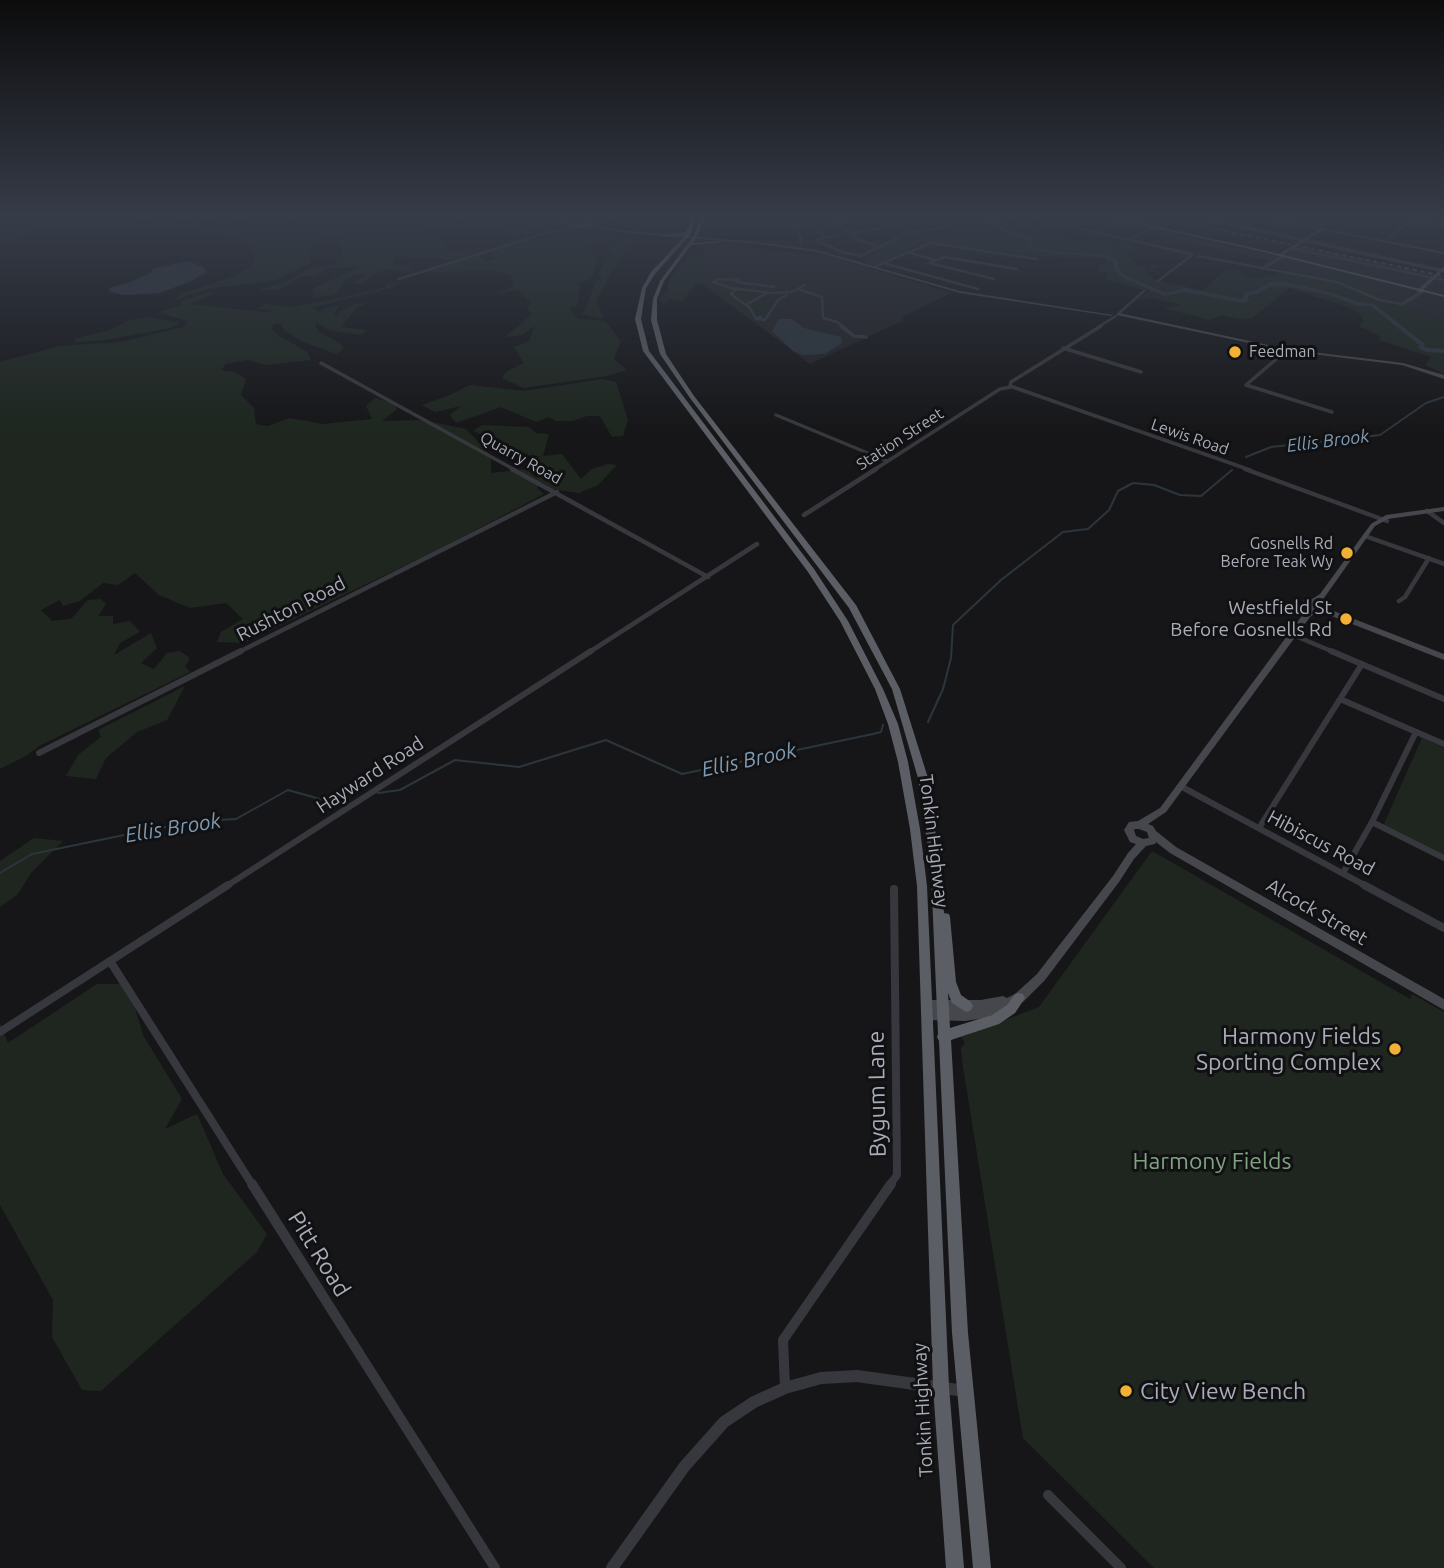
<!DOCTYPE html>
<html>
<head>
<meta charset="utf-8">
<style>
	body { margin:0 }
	canvas { display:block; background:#161618 }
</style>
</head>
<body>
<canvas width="1444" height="1568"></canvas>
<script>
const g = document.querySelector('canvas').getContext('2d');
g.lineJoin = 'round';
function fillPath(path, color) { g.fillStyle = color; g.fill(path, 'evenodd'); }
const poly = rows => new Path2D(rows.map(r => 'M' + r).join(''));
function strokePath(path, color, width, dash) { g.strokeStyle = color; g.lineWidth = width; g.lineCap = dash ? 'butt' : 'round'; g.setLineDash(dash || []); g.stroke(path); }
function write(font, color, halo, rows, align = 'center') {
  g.font = font + ' Ubuntu,sans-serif'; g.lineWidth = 6; g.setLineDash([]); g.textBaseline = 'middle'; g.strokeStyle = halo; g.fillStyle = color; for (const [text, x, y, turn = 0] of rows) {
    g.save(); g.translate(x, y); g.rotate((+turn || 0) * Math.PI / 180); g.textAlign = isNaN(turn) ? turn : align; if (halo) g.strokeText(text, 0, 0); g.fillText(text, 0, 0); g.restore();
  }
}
const built = poly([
	[1085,215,1137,215,1171,223,1159,231,1271,255,1284,256,1302,246,1444,276,1444,321,1386,299,1383,294,1364,289,1375,280,1342,271,1331,280,1264,266,1271,261,1077,217],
	[708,243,832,257,951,293,902,317,904,320,810,364,700,282,703,250]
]);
const green = poly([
	[0,215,73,215,10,241,0,241],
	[182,215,214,215,212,216,235,223,269,220,243,215,287,215,281,219,290,223,304,215,557,215,563,221,528,233,516,233,521,238,467,222,452,225,453,228,429,230,421,237,440,238,451,253,483,249,447,261,444,258,415,258,401,255,395,257,392,263,415,269,407,272,390,269,376,273,364,283,353,284,366,274,356,274,346,280,335,295,311,298,315,293,311,289,360,267,326,268,316,276,303,276,278,290,257,290,286,282,309,268,338,264,334,259,343,255,341,242,338,238,325,237,312,244,307,253,311,263,273,281,211,288,174,300,179,295,237,275,253,265,256,254,249,243,239,238,185,230,187,228,160,229,188,223,216,224,197,221,161,226,116,227,182,218],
	[612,215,657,215,661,217,651,228,629,229,623,227,627,218,613,224,607,219],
	[960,215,1002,215,1000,217,1006,219,1005,221,1020,225,1028,222,1038,224,1026,225,1081,243,1084,240,1088,242,1090,240,1086,239,1089,238,1093,239,1090,243,1105,246,1109,244,1115,246,1112,249,1117,251,1117,247,1126,243,1123,245,1134,246,1131,247,1134,248,1132,251,1128,250,1128,256,1135,255,1144,257,1135,255,1138,258,1131,258,1138,266,1148,265,1145,268,1149,270,1152,267,1150,264,1167,270,1155,267,1151,270,1162,274,1145,270,1153,279,1200,290,1204,290,1221,273,1227,273,1223,272,1228,267,1228,271,1238,270,1247,275,1242,277,1257,278,1279,273,1331,280,1341,271,1376,280,1364,289,1383,294,1386,299,1444,321,1444,374,1425,365,1431,357,1379,340,1381,337,1359,326,1364,321,1359,313,1349,307,1289,288,1252,318,1241,319,1221,315,1210,320,1163,308,1181,306,1178,304,1152,298,1137,300,1149,291,1106,280,1105,277,1109,274,1097,272,1099,266,1107,262,1103,258,1038,256,921,242,877,266,864,262,864,259,885,246,910,234,957,229,964,222,953,219],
	[565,230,611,233,616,240,607,242,603,239,587,246,597,255,596,267,593,277,577,284,580,288,577,306,569,308,578,319,605,321,621,341,614,359,627,370,607,376,524,388,502,378,506,372,524,363,514,347,529,341,535,325,523,335,505,337,531,315,527,307,531,303,519,290,493,294,514,286,512,276,492,270,423,273,479,255,485,261,496,259,491,255,493,252],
	[623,236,635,239,611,272,596,302,603,315,601,319,583,314,596,281,602,279,598,273,606,259,614,256,611,249],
	[701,253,710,259,706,278,725,275,732,281,715,282,716,287,763,291,759,297,774,300,770,313,764,316,746,314,705,282,696,284,682,302,669,299,663,305,659,299,668,290,668,283,676,270,689,257],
	[403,282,390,288,311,308,320,312,323,309,340,305,334,314,336,317,340,311,354,304,368,303,357,307,341,327,367,330,361,335,329,330,316,322,315,326,319,332,340,343,344,349,336,354,303,342,284,330,281,324,273,324,272,330,279,336,308,352,311,360,267,365,247,360,226,364,221,370,234,372,246,379,241,395,254,408,256,424,268,426,290,418,323,424,372,419,366,406,375,398,397,404,396,410,382,421,423,420,466,429,487,451,491,460,491,473,527,469,536,478,542,469,523,459,542,456,531,456,473,431,482,425,529,427,536,433,549,434,543,456,562,454,581,479,592,469,608,464,617,465,598,485,579,493,552,489,542,482,537,488,544,494,435,551,244,643,217,642,221,632,243,619,226,603,190,608,159,595,135,573,118,585,103,583,80,601,63,606,60,600,41,610,52,621,71,619,88,600,101,599,106,604,98,616,113,616,113,624,130,621,140,632,120,643,114,655,151,633,157,648,141,663,154,669,167,653,180,651,190,658,185,667,190,672,41,745,24,757,0,769,0,362,59,346,120,342,184,327,187,321,157,312,182,305,180,303,183,300,207,293,215,293,190,304,273,313,270,310,257,309,265,304,293,307,330,300,387,287,384,284],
	[150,317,180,323,171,328,105,340,76,342,74,339,110,330,130,320],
	[603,379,616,382,628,420,623,436,612,437,600,416,587,416,572,421,556,421,549,417,536,422,501,407,456,423,450,415,461,406,435,412,422,405,450,395,470,385,524,391],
	[185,686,167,720,137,732,106,758,96,779,66,776,78,755,101,737,98,730],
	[1422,738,1444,748,1444,856,1383,826],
	[34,838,63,841,31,873,18,894,0,907,0,861],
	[1152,851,1410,999,1412,994,1444,1012,1444,1568,1154,1568,1023,1438,963,1067,961,1048,965,1043,961,1037,1039,1007],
	[97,984,128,984,143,1035,182,1099,165,1129,197,1114,223,1174,267,1234,257,1252,101,1391,82,1390,52,1337,53,1300,0,1205,0,1023,8,1043]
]);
const water = poly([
	[188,261,203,267,207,272,191,281,160,293,123,295,109,291,109,288,131,282,152,272,152,269],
	[779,319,792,319,804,328,841,337,842,343,825,354,803,355,793,351,772,331]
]);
const stream = poly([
	[1246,457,1271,447,1380,435,1426,403,1444,397],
	[928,722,943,689,951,658,953,625,1001,580,1063,532,1088,529,1109,510,1118,491,1133,483,1154,485,1180,495,1201,496,1232,470],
	[378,793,400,790,455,760,519,767,606,740,682,774,873,734,881,732,883,725],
	[0,873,32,854,163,827,180,828,198,821,236,819,288,790,327,801,341,793]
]);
const river = poly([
	[987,215,991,215,990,218,1003,228,1033,238,1030,243,1035,247,1050,251,1107,255,1118,261,1118,269,1125,275,1166,293,1185,288,1242,299,1245,292,1254,291,1271,282,1285,282,1329,292,1359,302,1374,304,1425,344,1424,347,1444,349,1444,353,1426,352,1418,348,1419,345,1371,306,1358,306,1326,294,1285,286,1272,286,1257,294,1249,295,1247,298,1250,300,1244,303,1185,292,1164,296,1121,277,1114,269,1114,263,1104,257,1050,253,1031,249,1026,243,1028,240,999,230,986,219,987,215]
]);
const minorFar5 = poly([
	[782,215,799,234,801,242],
	[804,215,809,225,824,236],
	[818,215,840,220],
	[1039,215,1091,231,1191,254],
	[834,221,849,232],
	[793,227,881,215],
	[1245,227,1264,216],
	[1036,230,1020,224,1044,216],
	[838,234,815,240,842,252,861,256,908,233,950,226,944,215],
	[851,234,914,221,913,215],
	[851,237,879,247],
	[1130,240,1152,227],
	[1385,241,1419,215],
	[1291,248,1444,280],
	[907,252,935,260],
	[1198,256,1337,282,1380,300,1402,304],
	[883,263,978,289],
	[874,267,931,243,1037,259],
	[399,279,546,233,576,228],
	[994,279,930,263,945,257,1017,269],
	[739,280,718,279,713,282,731,288,772,293,792,292,805,285],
	[1158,281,1192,255],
	[737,282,774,287],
	[736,289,731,294,750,308,756,319],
	[798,289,822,297,823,318,837,322,844,327],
	[746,305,767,293],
	[1118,314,1144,291],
	[761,317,756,319,765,320,778,300,787,295],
	[1098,327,1116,316]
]);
const minorFar4 = poly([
	[841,326,854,336,866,337],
	[1101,326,1011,382,1010,386,1250,470],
	[1063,348,1141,372],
	[1287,350,1246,385,1332,412],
	[321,363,515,470],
	[776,415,887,461],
	[874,470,1000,389,1011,387]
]);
const minorFar3 = poly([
	[512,469,708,577],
	[1245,469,1387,521],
	[1427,511,1444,523],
	[804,515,876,469],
	[1365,536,1444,564],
	[1399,601,1405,597,1429,558],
	[1293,635,1336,653],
	[237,653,557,492],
	[588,653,757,544]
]);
const minorFar2 = poly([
	[1331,651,1444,699],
	[1340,699,1444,744],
	[39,753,241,651],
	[1182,787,1368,887],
	[1372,822,1444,858],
	[1259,828,1362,664],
	[1343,873,1372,822,1416,732],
	[225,887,591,651]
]);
const minorFar1 = poly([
	[1364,885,1444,928],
	[110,961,253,1186],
	[0,1032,228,885],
	[889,1186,897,1175,894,889]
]);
const minor = poly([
	[252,1184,495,1568],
	[785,1388,783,1340,891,1184],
	[1048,1495,1121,1568]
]);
const tertiaryFar1 = poly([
	[1189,215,1444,271],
	[1260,215,1317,228],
	[1386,215,1444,226],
	[582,222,604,215],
	[1263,268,1284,256],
	[1402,304,1422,292]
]);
const tertiary = poly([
	[612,1568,684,1467,724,1422,754,1402,785,1388,821,1378,857,1376,965,1391]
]);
const secondary = poly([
	[560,215,564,215,575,225,587,222,597,226,629,231,758,242,817,250,960,291,1113,315,1111,316,960,293,817,252,758,244,629,233,596,228,592,226,583,229,572,227,560,215],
	[1337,215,1341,215,1321,227,1318,226,1337,215],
	[1321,228,1444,252,1444,254,1323,230,1281,256,1278,255,1321,228],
	[1443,267,1444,267,1444,270,1421,292,1417,292,1417,290,1443,267],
	[1119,313,1287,349,1403,363,1444,375,1444,379,1402,365,1287,351,1117,315,1119,313],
	[1444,507,1444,511,1388,519,1375,526,1324,598,1320,601,1323,601,1326,608,1444,654,1444,660,1319,611,1310,617,1166,812,1148,824,1153,826,1156,831,1176,847,1444,999,1444,1010,1170,853,1156,842,1155,844,1146,846,1134,859,1119,882,1045,980,1023,1002,985,1018,965,1021,927,1020,923,1019,922,1015,923,1011,927,1010,923,1009,922,1005,923,1001,927,1000,981,1000,1003,996,1007,998,1015,994,1037,974,1113,876,1128,853,1136,844,1130,842,1124,830,1129,822,1138,821,1160,808,1304,613,1310,610,1303,602,1304,600,1312,599,1320,594,1371,524,1386,515,1444,507],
	[1135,829,1139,829,1147,832,1149,838,1143,839,1136,836,1134,830,1135,829]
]);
const trunk = poly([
	[1097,215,1104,215,1263,250,1444,295,1444,297,1263,252,1097,215],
	[685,236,688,237,655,274,646,288,641,319,649,351,814,569,848,621,883,689,898,724,908,762,920,829,927,886,949,1387,964,1568,946,1568,933,1387,917,886,910,829,898,762,888,724,875,689,840,621,808,572,643,351,635,319,642,288,651,272,685,236],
	[693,237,696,238,693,243,721,241,723,242,691,245,664,281,657,299,657,320,666,354,694,396,856,605,900,689,928,778,941,872,944,913,949,914,950,917,956,982,961,995,971,1002,973,1006,971,1010,967,1012,963,1010,952,1003,948,993,950,1028,992,1015,1007,1005,1015,994,1019,993,1023,994,1025,998,1015,1013,999,1024,951,1040,968,1333,991,1568,973,1568,952,1333,939,1041,937,1037,938,1034,931,872,918,778,892,689,849,608,690,398,660,354,651,320,653,299,660,281,693,237]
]);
const motorway = poly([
	[693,215,697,215,691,233,688,238,684,238,685,235,662,237,664,235,686,232,693,215],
	[703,215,707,215,696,238,692,239,703,215]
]);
const rail = poly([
	[1146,215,1444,276]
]);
const markers = [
	[1235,352,7,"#f2b134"],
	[1347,553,7,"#f2b134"],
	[1346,619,7,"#f2b134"],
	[1395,1049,7,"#f2b134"],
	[1126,1391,7,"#f2b134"]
];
const farPoinames = [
	["Feedman",1249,352],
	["Gosnells Rd",1333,544,"right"],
	["Before Teak Wy",1333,562,"right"]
];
const farStreetnames = [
	["Lewis Road",1190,437,19],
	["Station Street",900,439,-33],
	["Quarry Road",521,458,29]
];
const farWaternames = [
	["Ellis Brook",1328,441,-7]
];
const poiNames = [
	["Westfield St",1332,608],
	["Before Gosnells Rd",1332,630]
];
const streetNames = [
	["Rushton Road",291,609,-27],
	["Hayward Road",370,775,-33],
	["Tonkin Highway",934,841,83],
	["Hibiscus Road",1321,843,28],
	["Alcock Street",1317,912,30],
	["Tonkin Highway",923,1410,-93]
];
const waterNames = [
	["Ellis Brook",749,760,-12],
	["Ellis Brook",173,828,-9]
];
const nearPoinames = [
	["Harmony Fields",1381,1036],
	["Sporting Complex",1381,1062],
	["City View Bench",1140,1391,"left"]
];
const nearStreetnames = [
	["Bygum Lane",877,1094,-91],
	["Pitt Road",319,1254,58]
];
const nearParknames = [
	["Harmony Fields",1212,1161]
];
fillPath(built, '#222225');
fillPath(green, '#1e261f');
fillPath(water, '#2c353c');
strokePath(stream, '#2c353c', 2);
fillPath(river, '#2c353c');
strokePath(minorFar5, '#37383d', 2.5);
strokePath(minorFar4, '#37383d', 3.5);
strokePath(minorFar3, '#37383d', 4.5);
strokePath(minorFar2, '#37383d', 6);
strokePath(minorFar1, '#37383d', 8);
strokePath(minor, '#37383d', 10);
strokePath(tertiaryFar1, '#37383d', 3.5);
strokePath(tertiary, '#37383d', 12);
fillPath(secondary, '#45474d');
fillPath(trunk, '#5b5e65');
fillPath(motorway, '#63666e');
strokePath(rail, '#4a4c52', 2, [4.5, 3.5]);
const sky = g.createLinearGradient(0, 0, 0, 434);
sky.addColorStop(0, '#0c0c0d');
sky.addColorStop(0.5, '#363c48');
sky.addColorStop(1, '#363c4800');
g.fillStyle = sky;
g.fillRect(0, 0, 1444, 434);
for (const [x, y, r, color] of markers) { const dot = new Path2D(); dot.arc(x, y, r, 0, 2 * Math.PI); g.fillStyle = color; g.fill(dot); strokePath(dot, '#111113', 2.5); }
write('16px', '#a8adb8', '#111113', farPoinames, 'left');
write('16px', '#a8adb8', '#111113', farStreetnames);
write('italic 18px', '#7f9bb3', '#111113', farWaternames);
write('19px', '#a8adb8', '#111113', poiNames, 'right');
write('19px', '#a8adb8', '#111113', streetNames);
write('italic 21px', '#7f9bb3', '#111113', waterNames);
write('23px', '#a8adb8', '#111113', nearPoinames, 'right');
write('23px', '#a8adb8', '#111113', nearStreetnames);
write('23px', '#7fa381', '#111113', nearParknames);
</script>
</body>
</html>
